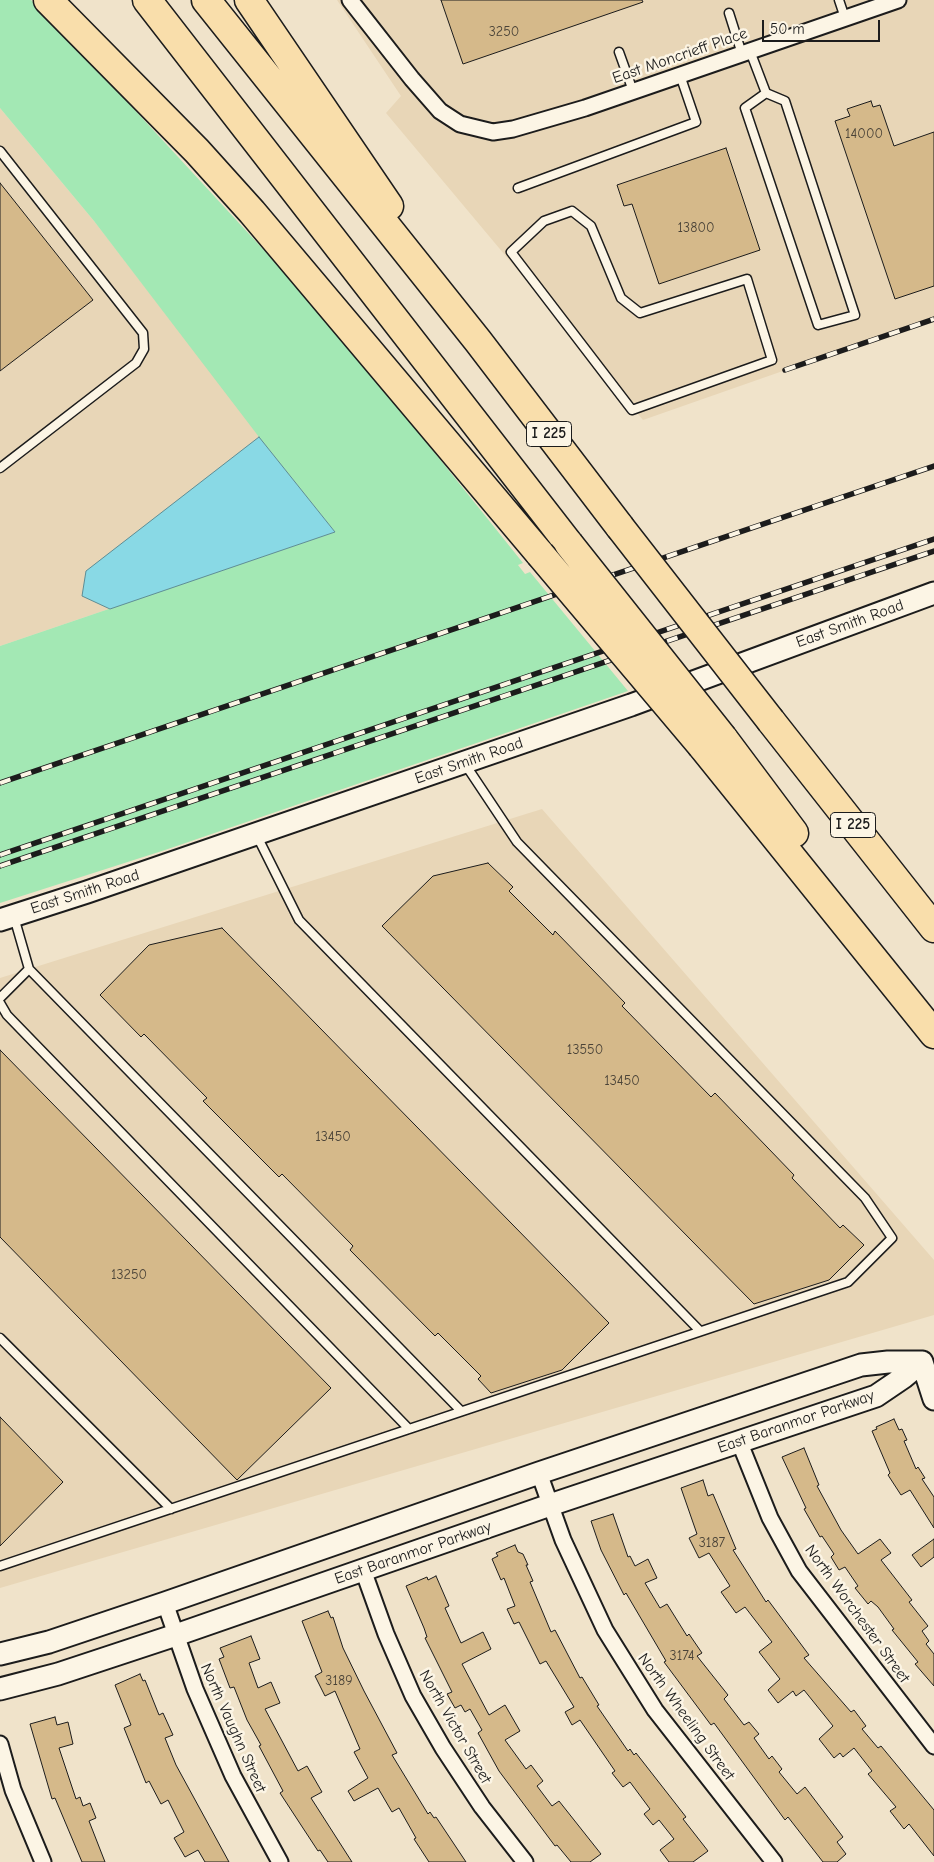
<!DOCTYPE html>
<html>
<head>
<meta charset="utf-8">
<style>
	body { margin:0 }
	#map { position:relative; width:934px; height:1862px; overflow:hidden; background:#f0e3ca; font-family:"Comic Neue",sans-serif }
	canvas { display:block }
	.scale { position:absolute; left:762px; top:20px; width:118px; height:22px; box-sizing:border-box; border:2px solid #1c1c1c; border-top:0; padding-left:6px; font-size:15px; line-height:18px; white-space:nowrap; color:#1c1c1c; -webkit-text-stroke:4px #fcf5e5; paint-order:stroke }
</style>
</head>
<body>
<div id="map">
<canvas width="934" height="1862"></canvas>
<div class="scale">50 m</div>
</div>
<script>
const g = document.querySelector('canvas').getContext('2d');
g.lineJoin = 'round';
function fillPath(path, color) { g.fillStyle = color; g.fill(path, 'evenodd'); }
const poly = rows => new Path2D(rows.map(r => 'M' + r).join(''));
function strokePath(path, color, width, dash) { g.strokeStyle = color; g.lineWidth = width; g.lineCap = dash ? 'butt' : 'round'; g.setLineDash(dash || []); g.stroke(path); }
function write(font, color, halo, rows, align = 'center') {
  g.font = font + ' "Comic Neue",sans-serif'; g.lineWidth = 5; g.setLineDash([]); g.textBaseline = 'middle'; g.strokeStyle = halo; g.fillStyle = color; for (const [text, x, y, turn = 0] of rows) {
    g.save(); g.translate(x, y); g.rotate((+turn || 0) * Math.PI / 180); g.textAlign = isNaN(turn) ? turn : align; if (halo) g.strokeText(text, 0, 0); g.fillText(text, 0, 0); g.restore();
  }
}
const built = poly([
	[337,0,934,0,934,318,643,420,386,113,401,96],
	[0,108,94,221,335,532,0,646],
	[542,809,934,1260,934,1315,0,1588,0,978]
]);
const green = poly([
	[0,0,31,0,49,17,262,248,324,318,414,427,523,563,518,565,525,574,530,572,628,691,165,850,0,903,0,646,335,532,259,437,94,221,0,108]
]);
const water = poly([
	[259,437,335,532,110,609,82,596,86,571,259,437]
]);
const building = poly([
	[441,0,642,0,643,2,463,64,441,0],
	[871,101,873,107,880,105,894,146,934,132,934,286,895,299,835,121,850,116,847,109,871,101],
	[726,148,760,250,659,284,632,204,624,206,617,185,726,148],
	[0,183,93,300,0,371,0,183],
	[488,863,513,887,509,891,553,935,555,931,625,1003,622,1006,711,1097,715,1093,794,1175,792,1178,840,1228,843,1225,864,1245,829,1280,754,1304,382,926,433,876,488,863],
	[222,928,609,1323,562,1370,491,1393,478,1379,481,1376,438,1333,435,1336,350,1250,353,1246,282,1174,279,1177,203,1101,207,1098,144,1034,141,1037,100,995,149,945,222,928],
	[0,1050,331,1388,237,1480,0,1237,0,1050],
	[0,1417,63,1482,0,1546,0,1417],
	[894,1419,899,1430,902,1429,907,1440,904,1441,916,1469,918,1467,925,1478,922,1479,934,1497,934,1528,910,1490,901,1495,888,1475,890,1473,872,1431,877,1429,876,1427,894,1419],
	[804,1448,819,1485,817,1486,841,1530,858,1554,880,1539,891,1553,881,1560,912,1600,909,1602,928,1626,922,1631,929,1641,926,1644,934,1654,934,1686,915,1664,918,1662,892,1630,894,1629,878,1607,871,1601,868,1604,855,1588,858,1586,845,1567,839,1570,831,1557,834,1554,822,1536,820,1537,804,1509,806,1508,782,1457,804,1448],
	[703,1480,708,1496,713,1494,736,1549,733,1550,766,1602,768,1600,809,1655,804,1658,851,1712,854,1710,866,1726,862,1729,878,1748,881,1746,934,1810,934,1856,909,1824,904,1829,890,1811,896,1807,868,1774,872,1771,854,1748,843,1757,840,1753,834,1758,819,1739,833,1726,804,1690,796,1696,793,1691,778,1703,768,1690,780,1679,759,1652,772,1642,745,1607,736,1613,721,1592,730,1586,709,1553,699,1558,689,1538,697,1534,681,1488,703,1480],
	[613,1514,628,1557,630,1556,635,1566,648,1559,657,1578,645,1583,660,1608,667,1604,687,1636,689,1634,702,1653,697,1656,728,1695,724,1699,744,1725,749,1722,759,1734,754,1738,769,1759,772,1756,782,1769,779,1772,797,1794,805,1787,843,1837,837,1842,846,1854,837,1862,823,1862,788,1817,785,1820,714,1723,711,1725,664,1662,666,1661,626,1593,624,1595,601,1550,591,1521,613,1514],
	[934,1539,934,1557,921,1567,912,1555,934,1539],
	[515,1545,518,1552,523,1554,528,1565,526,1565,533,1581,530,1582,551,1632,555,1630,580,1678,582,1677,599,1705,597,1706,628,1751,630,1749,634,1755,636,1753,686,1817,683,1819,708,1851,693,1862,669,1862,660,1850,674,1839,659,1820,653,1825,644,1814,650,1809,630,1782,623,1787,612,1773,615,1771,580,1720,572,1725,565,1712,574,1707,546,1661,540,1664,519,1622,514,1624,507,1609,515,1606,504,1578,501,1580,492,1559,498,1556,496,1553,515,1545],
	[436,1576,449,1606,445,1608,461,1643,483,1632,491,1649,462,1664,489,1715,505,1705,520,1731,505,1740,526,1769,531,1765,543,1781,537,1786,552,1806,559,1801,601,1854,590,1862,571,1862,557,1845,555,1846,499,1771,478,1733,482,1730,470,1709,465,1712,461,1705,455,1708,447,1694,452,1692,425,1638,427,1637,424,1628,406,1586,427,1577,428,1580,436,1576],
	[328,1611,331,1618,333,1617,343,1648,364,1691,397,1753,392,1755,428,1814,430,1812,434,1818,436,1817,466,1862,429,1862,414,1839,416,1838,399,1808,392,1812,378,1788,354,1801,348,1791,368,1778,354,1752,360,1749,335,1691,325,1696,315,1676,322,1672,302,1621,328,1611],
	[251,1636,260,1659,249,1663,258,1688,271,1682,280,1703,265,1709,298,1771,307,1766,322,1792,311,1798,352,1862,328,1862,320,1850,318,1851,280,1793,283,1791,259,1746,261,1745,247,1720,234,1687,230,1688,219,1659,224,1657,220,1648,251,1636],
	[140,1674,143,1681,145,1680,159,1715,163,1713,173,1735,165,1738,176,1765,229,1862,205,1862,198,1850,185,1857,174,1838,184,1832,168,1800,161,1804,149,1781,146,1783,124,1728,131,1725,115,1685,140,1674],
	[55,1717,57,1725,68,1722,73,1744,59,1748,76,1799,80,1797,83,1806,90,1803,96,1818,89,1821,105,1862,82,1862,55,1798,52,1799,30,1724,55,1717]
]);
const lane = poly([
	[839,0,845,18],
	[729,13,742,54],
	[750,51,766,93,745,108,818,325,855,315,785,101,766,93],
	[619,52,633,91],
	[0,151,143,333,144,349,136,363,0,468],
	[518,188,696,122,680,75],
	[572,211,591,226,621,298,640,313,747,279,772,360,632,410,511,252,544,221,572,211],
	[257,836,299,920,700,1331],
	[14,917,29,969,461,1411],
	[0,998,29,969],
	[0,1003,7,1015,409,1429],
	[0,1338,171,1509],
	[0,1566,848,1282,892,1238,865,1198,517,842,465,764]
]);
const street = poly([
	[350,0,412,79,440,111,460,124,493,132,513,129,585,108,898,0],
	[739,1441,770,1518,799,1571,934,1746],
	[539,1473,563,1540,605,1630,655,1710,774,1862],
	[363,1570,386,1634,413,1696,443,1748,482,1807,525,1862],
	[165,1603,195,1689,233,1776,280,1862],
	[0,1744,13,1790,43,1862]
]);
const secondary = poly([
	[0,920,87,892,631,705,934,593],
	[922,1362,934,1399],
	[0,1654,49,1642,165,1603,539,1473,861,1365,888,1362,922,1362],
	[0,1689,58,1674,176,1635,550,1505,876,1396,904,1377,922,1362]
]);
const highway = poly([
	[48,0,197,151,252,212,540,554],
	[147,0,569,544],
	[206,0,478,341,620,527],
	[249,0,389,206],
	[771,721,934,928],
	[723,738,794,833],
	[702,746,934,1034]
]);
const rail = poly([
	[785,370,934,319],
	[0,783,934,466],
	[0,855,934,539],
	[0,866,934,551]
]);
const highwayBridge = poly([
	[620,527,771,721],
	[569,544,723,738],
	[540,554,702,746]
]);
const numberNames = [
	["3250",504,32],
	["14000",864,134],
	["13800",696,228],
	["13550",585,1050],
	["13450",622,1081],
	["13450",333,1137],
	["13250",129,1275],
	["3187",712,1543],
	["3174",682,1656],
	["3189",339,1681]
];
const shields = [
	[549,434,45],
	[853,825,45]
];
const shieldNames = [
	["I 225",549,434],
	["I 225",853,825]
];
const streetNames = [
	["East Moncrieff Place",680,56,-19],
	["East Smith Road",850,624,-20],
	["East Smith Road",469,761,-19],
	["East Smith Road",85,892,-18],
	["East Baranmor Parkway",796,1422,-19],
	["East Baranmor Parkway",413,1553,-19],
	["North Worchester Street",857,1614,54],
	["North Wheeling Street",686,1717,54],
	["North Victor Street",455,1727,60],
	["North Vaughn Street",233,1728,66]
];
fillPath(built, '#e8d6b7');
fillPath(green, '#a3e8b4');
fillPath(water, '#89d9e5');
strokePath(water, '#5d8d95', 1);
fillPath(building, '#d5b98a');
strokePath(building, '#1c1c1c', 1);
strokePath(lane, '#1c1c1c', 11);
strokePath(street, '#1c1c1c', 19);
strokePath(secondary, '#1c1c1c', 25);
strokePath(highway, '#1c1c1c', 31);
strokePath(lane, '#fcf5e5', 8);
strokePath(street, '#fcf5e5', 15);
strokePath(secondary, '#fcf5e5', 21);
strokePath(highway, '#f9deab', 28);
strokePath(rail, '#1c1c1c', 5.5);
strokePath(rail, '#fcf5e5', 4, [11]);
strokePath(highwayBridge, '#1c1c1c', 31, []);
strokePath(highwayBridge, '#f9deab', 28);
write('14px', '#4a4338', null, numberNames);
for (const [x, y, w] of shields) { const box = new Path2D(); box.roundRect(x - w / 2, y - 12.5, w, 25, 4); g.fillStyle = '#fcf5e5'; g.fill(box); strokePath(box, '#1c1c1c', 1); }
write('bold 15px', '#1c1c1c', null, shieldNames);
write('16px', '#1c1c1c', '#fcf5e5', streetNames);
</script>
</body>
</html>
